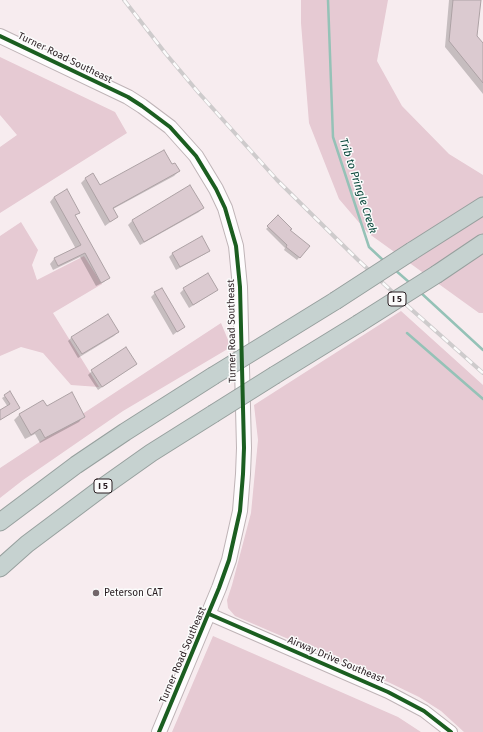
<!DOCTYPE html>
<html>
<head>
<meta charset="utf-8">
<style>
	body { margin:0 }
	canvas { display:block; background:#f7ecef }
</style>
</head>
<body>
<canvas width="483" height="732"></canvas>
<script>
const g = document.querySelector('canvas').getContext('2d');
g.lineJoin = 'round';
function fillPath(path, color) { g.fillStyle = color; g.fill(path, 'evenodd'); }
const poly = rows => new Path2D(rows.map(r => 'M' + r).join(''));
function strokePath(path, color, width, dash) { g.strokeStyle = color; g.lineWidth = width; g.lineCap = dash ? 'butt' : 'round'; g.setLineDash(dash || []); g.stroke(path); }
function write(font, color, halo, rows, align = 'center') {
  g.font = font + ' "Fira Sans",sans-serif'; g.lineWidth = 3; g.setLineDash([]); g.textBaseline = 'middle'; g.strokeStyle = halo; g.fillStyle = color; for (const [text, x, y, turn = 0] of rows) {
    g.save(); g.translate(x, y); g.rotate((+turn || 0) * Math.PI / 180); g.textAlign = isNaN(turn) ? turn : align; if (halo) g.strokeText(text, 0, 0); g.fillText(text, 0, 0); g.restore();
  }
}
const green = poly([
	[301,0,388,0,377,61,402,106,449,154,483,175,483,313,479,313,368,233,339,199,309,123,301,23],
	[0,57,115,112,127,133,0,213,0,147,17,135,0,115],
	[21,222,38,250,32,265,37,280,84,256,102,284,53,313,99,387,71,385,43,353,21,347,0,356,0,236],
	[401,311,483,385,483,732,464,732,441,711,419,697,388,682,235,616,228,608,227,600,232,585,251,513,258,440,254,405],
	[221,323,231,347,123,411,23,480,0,498,0,468],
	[213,636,398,717,421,732,172,732]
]);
const shadow = poly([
	[449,0,480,0,476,37,483,45,483,94,445,47],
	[172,166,179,171,174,176,113,209,117,217,105,226,81,183,85,179,100,186],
	[190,187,203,208,199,212,140,245,128,225,132,221],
	[54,197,79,212,74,216,108,278,104,282,96,286,80,257,53,270,50,264,54,259,76,249,50,202],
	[278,217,289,230,309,246,297,260,284,250,285,248,266,229],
	[209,250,205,254,176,270,169,257,173,253],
	[208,274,217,290,213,293,189,308,180,293,184,289],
	[155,293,183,327,173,335,151,297],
	[118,332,114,336,78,358,68,341,72,337],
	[136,364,98,390,88,375,92,371],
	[5,396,16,410,0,420,0,412,8,407,2,398],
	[46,408,84,416,79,422,40,443,35,434,25,439,14,420,20,414]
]);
const stream = poly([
	[328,0,333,137,369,247,384,261],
	[394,269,410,283],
	[420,292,483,350],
	[407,333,483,399]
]);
const building = poly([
	[453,0,481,0,477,36,483,43,483,83,449,41,453,0],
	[164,150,172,164,175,163,180,171,113,208,118,217,110,222,85,178,93,173,100,185,164,150],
	[190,185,204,208,144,242,132,220,190,185],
	[67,189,80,213,75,215,110,278,101,283,85,253,58,266,54,258,81,245,54,197,67,189],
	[278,215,292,229,290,230,310,246,300,258,286,247,287,245,267,226,278,215],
	[202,236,210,251,180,267,172,253,202,236],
	[208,273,218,290,193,305,183,288,208,273],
	[162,288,185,327,177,332,154,292,162,288],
	[108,314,119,332,82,354,71,337,108,314],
	[126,347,137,364,102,387,91,370,126,347],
	[10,391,20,408,0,420,0,410,10,404,4,395,10,391],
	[72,392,85,417,45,438,40,429,31,435,19,414,43,400,47,406,72,392]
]);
const tertiary = poly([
	[209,614,388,692,424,711,451,732]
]);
const secondary = poly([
	[0,36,128,97,142,106,170,127,196,156,216,189,225,208,236,246,240,287,244,448,243,474,240,511,229,560,219,588,159,732]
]);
const motorway = poly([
	[412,251,483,206],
	[437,274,483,243],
	[275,338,335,301],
	[275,375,358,324],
	[0,522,76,465,125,432,213,376],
	[0,568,27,544,103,487,151,453,213,414]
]);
const rail = poly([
	[124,0,166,54,198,92,277,180,358,260,412,310,483,373]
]);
const motorwayBridge = poly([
	[335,301,412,251],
	[358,324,437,274],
	[213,376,275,338],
	[213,414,275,375]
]);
const cycleway = poly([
	[0,36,128,97,142,106,170,127,196,156,216,189,225,208,236,246,240,287,244,448,243,474,240,511,229,560,219,588,159,732],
	[209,614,388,692,424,711,451,732]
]);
const markers = [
	[96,593,4,"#72666a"]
];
const shields = [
	[397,299,18],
	[103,486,18]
];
const shieldNames = [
	["I 5",397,299],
	["I 5",103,486]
];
const streetNames = [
	["Turner Road Southeast",65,58,26],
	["Turner Road Southeast",232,331,-91],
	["Turner Road Southeast",183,655,-67],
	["Airway Drive Southeast",336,660,23]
];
const poiNames = [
	["Peterson CAT",104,593]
];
const waterNames = [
	["Trib to Pringle Creek",358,186,72]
];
fillPath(green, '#e6cad3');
fillPath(shadow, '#0003');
strokePath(stream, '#95c2b7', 2.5);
fillPath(building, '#dbcad0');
strokePath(building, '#ada2a5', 1);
strokePath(tertiary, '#bfb4b7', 14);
strokePath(secondary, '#bfb4b7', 16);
strokePath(motorway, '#97a09e', 19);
strokePath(tertiary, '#fefcfd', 12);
strokePath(secondary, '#fefcfd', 14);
strokePath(motorway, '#c6d2d0', 17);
strokePath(rail, '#cecbcc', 4);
strokePath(rail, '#fbfbfb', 2.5, [8]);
strokePath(motorwayBridge, '#97a09e', 19, []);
strokePath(motorwayBridge, '#c6d2d0', 17);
strokePath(cycleway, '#1b5e20', 4);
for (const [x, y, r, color] of markers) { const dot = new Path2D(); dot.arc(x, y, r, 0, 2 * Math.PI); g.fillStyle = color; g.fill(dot); strokePath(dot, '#fbfbfb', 1.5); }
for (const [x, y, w] of shields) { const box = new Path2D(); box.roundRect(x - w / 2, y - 7, w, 14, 3); g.fillStyle = '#fbfbfb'; g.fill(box); strokePath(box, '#2a1e22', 1); }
write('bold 9px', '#2a1e22', null, shieldNames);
write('10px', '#2a1e22', '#fbfbfb', streetNames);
write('10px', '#2a1e22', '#fbfbfb', poiNames, 'left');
write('italic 11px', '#0e4b3f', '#fbfbfb', waterNames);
</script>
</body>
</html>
